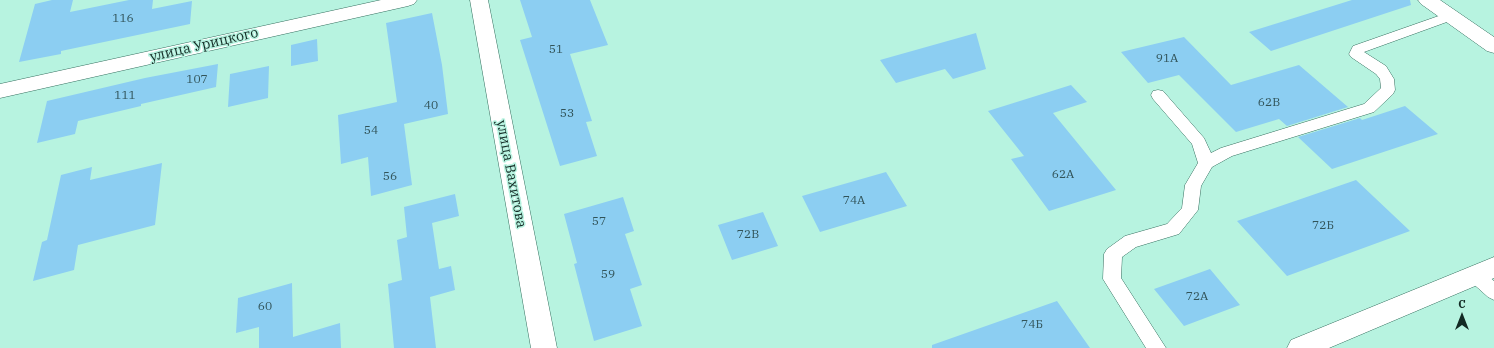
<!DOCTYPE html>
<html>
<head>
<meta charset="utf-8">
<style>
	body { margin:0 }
	#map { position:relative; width:1494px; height:348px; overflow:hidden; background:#b7f3e0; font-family:"IBM Plex Serif",serif }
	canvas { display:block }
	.north { position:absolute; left:1442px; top:296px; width:40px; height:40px; -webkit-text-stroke:3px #b7f3e0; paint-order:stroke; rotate:0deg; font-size:11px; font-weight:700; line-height:16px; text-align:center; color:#132a24 }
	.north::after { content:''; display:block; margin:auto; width:14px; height:18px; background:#132a24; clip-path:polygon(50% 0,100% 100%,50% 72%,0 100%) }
</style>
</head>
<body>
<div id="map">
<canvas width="1494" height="348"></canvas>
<div class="north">С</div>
</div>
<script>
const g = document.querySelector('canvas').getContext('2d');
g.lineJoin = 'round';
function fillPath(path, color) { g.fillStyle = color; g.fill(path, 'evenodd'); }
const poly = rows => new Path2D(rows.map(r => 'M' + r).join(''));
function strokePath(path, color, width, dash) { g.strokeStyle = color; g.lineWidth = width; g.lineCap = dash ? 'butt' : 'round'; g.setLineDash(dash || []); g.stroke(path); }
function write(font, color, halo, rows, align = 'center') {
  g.font = font + ' "IBM Plex Serif",serif'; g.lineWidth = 3; g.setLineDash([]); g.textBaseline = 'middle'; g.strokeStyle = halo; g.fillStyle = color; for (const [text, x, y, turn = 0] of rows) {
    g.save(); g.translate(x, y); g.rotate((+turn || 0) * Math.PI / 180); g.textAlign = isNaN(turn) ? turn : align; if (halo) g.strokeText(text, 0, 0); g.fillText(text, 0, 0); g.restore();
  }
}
const building = poly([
	[52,0,73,0,70,12,129,0,153,0,152,9,192,1,190,24,61,51,61,54,19,62,35,4],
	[520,0,590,0,608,45,570,54,592,121,586,122,597,156,560,166,520,40,532,37],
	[1352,0,1410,0,1411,5,1271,51,1249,32],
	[432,13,442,65,448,114,404,124,412,185,371,196,368,157,341,164,338,115,397,102,386,23],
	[976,33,986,69,953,79,945,69,896,83,880,60],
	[1184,37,1231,85,1299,65,1348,107,1287,126,1279,119,1236,132,1179,75,1148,83,1121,52],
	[317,39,318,61,291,66,291,45],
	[218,64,216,87,141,104,141,106,78,121,75,134,37,143,47,101,145,78],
	[269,66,268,98,228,107,230,74],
	[1071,85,1087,102,1053,113,1116,190,1049,211,1011,159,1024,156,988,111],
	[1405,106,1438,134,1332,169,1298,137,1360,118,1362,120],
	[162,163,155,225,78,245,74,270,33,281,42,242,47,240,61,175,92,167,90,180],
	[886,172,907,206,820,232,802,196],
	[1356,180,1410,231,1287,276,1237,221],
	[455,194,459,216,432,223,439,269,451,266,455,290,430,297,436,348,394,348,388,284,402,280,397,240,407,237,404,207],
	[623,197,634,231,625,234,642,285,630,289,642,326,594,341,574,264,577,263,564,214],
	[763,212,778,246,732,260,718,225],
	[1210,269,1240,305,1184,326,1154,289],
	[292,283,293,337,340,323,341,348,259,348,259,327,236,333,238,298],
	[1057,301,1090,348,932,348,932,345]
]);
const lane = poly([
	[1450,12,1455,13,1457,16,1455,19,1364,52,1386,66,1394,79,1395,90,1393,94,1374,112,1232,156,1212,167,1201,186,1198,210,1179,234,1136,247,1122,257,1121,278,1166,348,1146,348,1103,279,1104,254,1107,249,1125,236,1167,224,1182,208,1185,185,1198,163,1192,144,1153,99,1151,95,1153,91,1158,90,1163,91,1204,138,1211,153,1221,148,1364,104,1381,88,1380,79,1376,74,1351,57,1349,54,1353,46,1450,12],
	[1475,267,1481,270,1494,281,1494,300,1488,297,1469,280,1466,275,1469,270,1475,267]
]);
const street = poly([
	[381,0,417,0,414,4,408,6,0,98,0,84,381,0],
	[1494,257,1494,278,1329,348,1287,348,1291,340,1494,257]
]);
const secondary = poly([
	[470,0,488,0,557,348,531,348,470,0],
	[1418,0,1440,0,1494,37,1494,53,1487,51,1421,4,1418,0]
]);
const numberNames = [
	["116",123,19],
	["51",556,50],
	["91А",1167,59],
	["107",197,80],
	["111",125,96],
	["62В",1269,103],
	["40",431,106],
	["53",567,114],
	["54",371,131],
	["62А",1063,175],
	["56",390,177],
	["74А",854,201],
	["57",599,222],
	["72Б",1323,226],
	["72В",748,235],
	["59",608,275],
	["72А",1197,297],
	["60",265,307],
	["74Б",1032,325]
];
const streetNames = [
	["улица Урицкого",204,45,-13],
	["улица Вахитова",511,174,79]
];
fillPath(building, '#8ccef2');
strokePath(lane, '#366f5f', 1);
strokePath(street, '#366f5f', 1);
strokePath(secondary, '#366f5f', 1);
fillPath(lane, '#fff');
fillPath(street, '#fff');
fillPath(secondary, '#fff');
write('12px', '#315358', null, numberNames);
write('14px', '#132a24', '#b7f3e0', streetNames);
</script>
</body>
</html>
